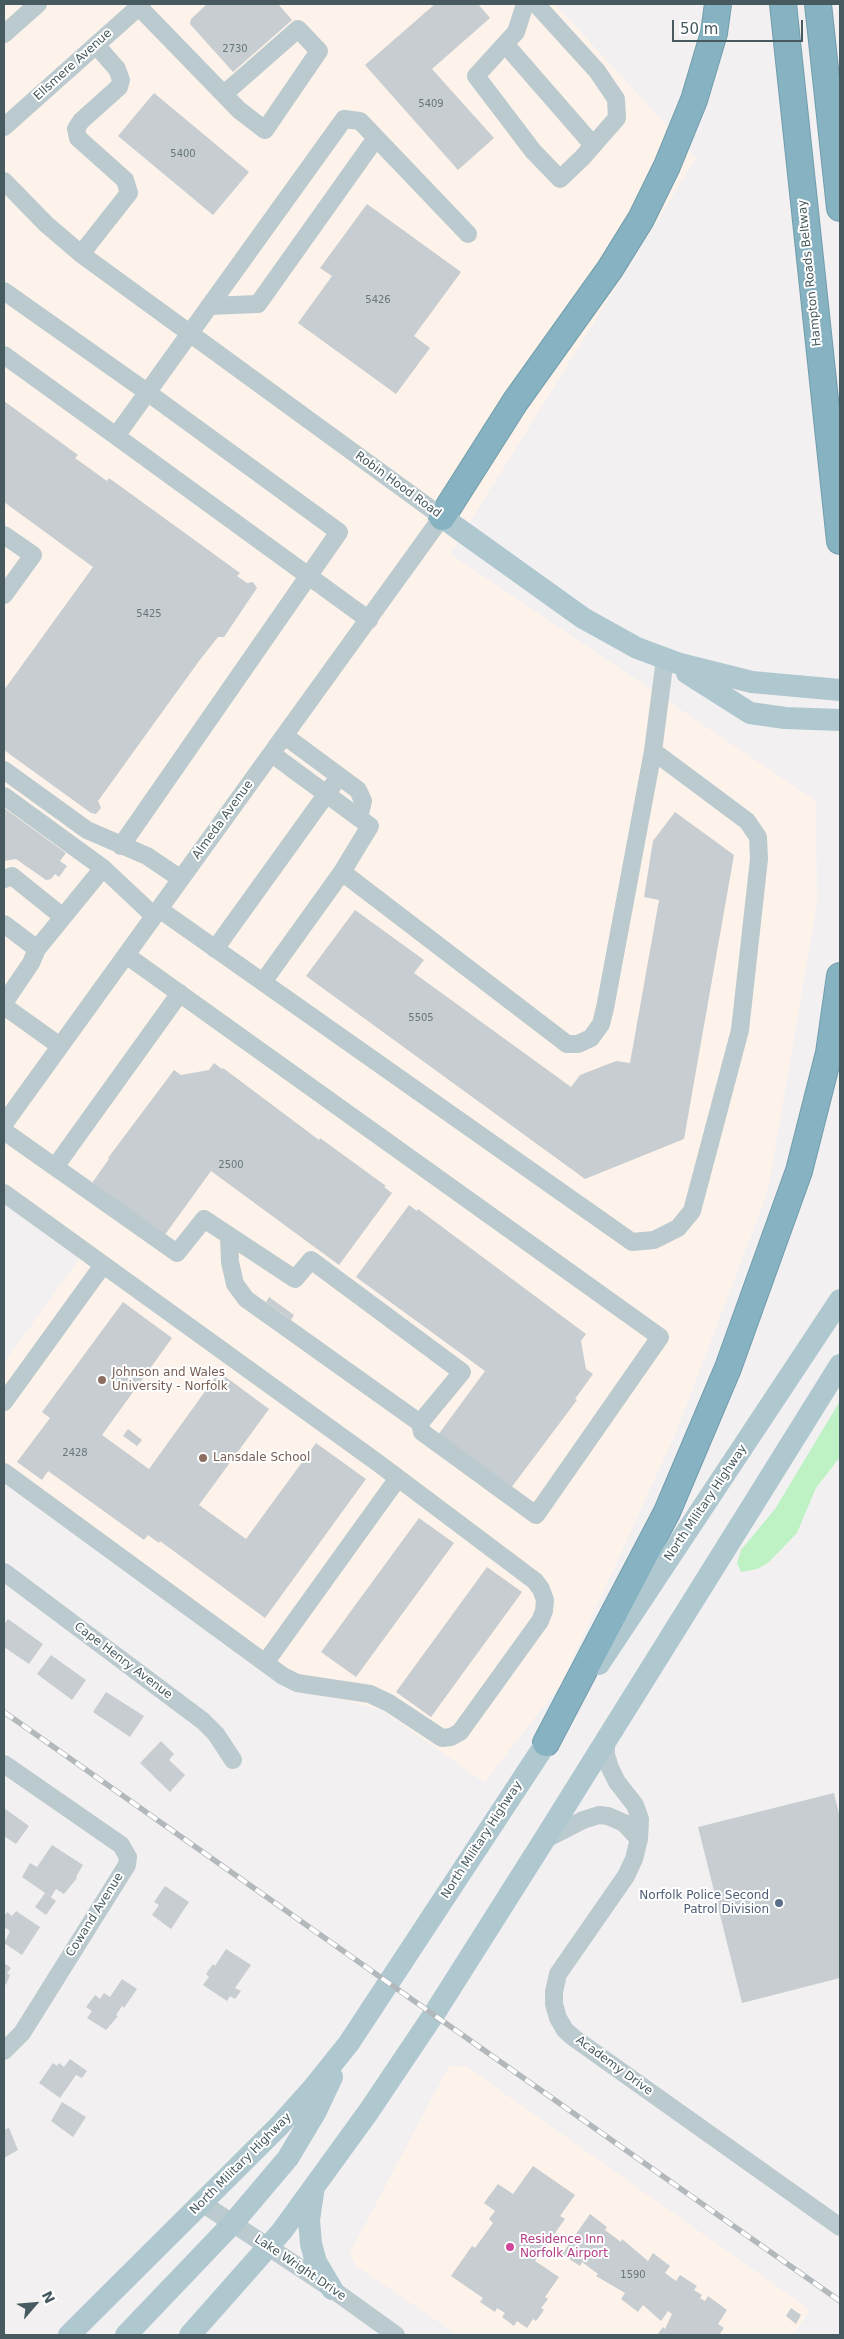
<!DOCTYPE html>
<html>
<head>
<meta charset="utf-8">
<style>
	body { margin:0 }
	#map { position:relative; width:844px; height:2339px; overflow:hidden; background:#f3f0f1; font-family:"DejaVu Sans",sans-serif }
	canvas { display:block }
	.frame { position:absolute; inset:0; border:5px solid #475a5f; pointer-events:none }
	.north { position:absolute; left:10px; top:2279px; width:50px; height:50px; -webkit-text-stroke:4px #fff; paint-order:stroke; rotate:63deg; font-size:14px; font-weight:700; line-height:20px; text-align:center; color:#475a5f }
	.north::after { content:''; display:block; margin:auto; width:18px; height:22px; background:#475a5f; clip-path:polygon(50% 0,100% 100%,50% 72%,0 100%) }
	.scale { position:absolute; left:672px; top:20px; width:131px; height:22px; box-sizing:border-box; border:2px solid #475a5f; border-top:0; padding-left:6px; font-size:15px; line-height:18px; white-space:nowrap; color:#475a5f; -webkit-text-stroke:4px #fff; paint-order:stroke }
</style>
</head>
<body>
<div id="map">
<canvas width="844" height="2339"></canvas>
<div class="frame"></div>
<div class="north">N</div>
<div class="scale">50 m</div>
</div>
<script>
const g = document.querySelector('canvas').getContext('2d');
g.lineJoin = 'round';
function fillPath(path, color) { g.fillStyle = color; g.fill(path, 'evenodd'); }
const poly = rows => new Path2D(rows.map(r => 'M' + r).join(''));
function strokePath(path, color, width, dash) { g.strokeStyle = color; g.lineWidth = width; g.lineCap = dash ? 'butt' : 'round'; g.setLineDash(dash || []); g.stroke(path); }
function write(font, color, halo, rows, align = 'center') {
  g.font = font + ' "DejaVu Sans",sans-serif'; g.lineWidth = 4; g.setLineDash([]); g.textBaseline = 'middle'; g.strokeStyle = halo; g.fillStyle = color; for (const [text, x, y, turn = 0] of rows) {
    g.save(); g.translate(x, y); g.rotate((+turn || 0) * Math.PI / 180); g.textAlign = isNaN(turn) ? turn : align; if (halo) g.strokeText(text, 0, 0); g.fillText(text, 0, 0); g.restore();
  }
}
const commercial = poly([
	[4,4,555,4,696,158,450,554,816,801,817,902,768,1191,677,1430,560,1686,484,1782,382,1710,282,1684,4,1481,4,1363,80,1258,4,1203],
	[449,2066,467,2067,810,2310,793,2335,458,2335,356,2266,350,2253]
]);
const green = poly([
	[840,1401,840,1457,816,1488,797,1533,768,1563,757,1569,741,1572,737,1563,741,1550,775,1509]
]);
const building = poly([
	[207,4,278,4,292,20,233,72,190,24,191,19],
	[435,4,478,4,490,18,432,69,494,138,458,170,365,65],
	[154,93,249,172,213,215,118,136],
	[367,204,461,272,414,336,430,348,396,394,298,323,332,276,320,268],
	[4,401,78,455,75,458,107,481,109,478,240,573,237,576,247,583,253,582,257,588,224,637,218,637,199,661,98,801,101,808,96,814,91,813,4,750,4,690,93,567,4,502],
	[4,808,66,853,60,861,67,866,59,877,55,874,51,879,46,880,16,859,4,861],
	[675,812,734,855,684,1139,585,1179,306,976,355,910,424,960,414,973,571,1087,580,1075,616,1061,630,1063,659,900,644,897,653,841],
	[214,1063,222,1069,223,1068,319,1140,320,1138,386,1186,384,1187,392,1193,339,1265,211,1171,164,1236,92,1183,109,1159,108,1158,174,1070,181,1075,209,1070],
	[409,1205,417,1211,418,1209,586,1334,581,1341,586,1369,593,1374,575,1399,577,1400,511,1488,438,1435,485,1371,356,1277],
	[269,1297,294,1315,291,1320,266,1302],
	[123,1302,172,1338,102,1435,149,1469,219,1372,269,1409,199,1505,246,1539,316,1443,366,1479,265,1618,160,1541,159,1543,148,1535,144,1540,48,1471,42,1480,17,1462,50,1418,42,1412],
	[128,1429,142,1440,137,1446,123,1436],
	[419,1518,454,1543,356,1677,321,1652],
	[487,1567,522,1592,431,1717,396,1692],
	[8,1619,43,1644,29,1664,4,1647,4,1624],
	[51,1655,86,1680,72,1700,37,1674],
	[106,1692,144,1716,130,1737,93,1712],
	[161,1741,174,1754,169,1760,185,1775,170,1792,140,1763],
	[834,1793,840,1818,840,1978,742,2003,698,1827],
	[4,1808,29,1826,16,1844,4,1836],
	[52,1845,83,1865,76,1877,77,1878,64,1894,56,1889,51,1897,22,1877,30,1863,37,1867],
	[165,1886,189,1902,171,1929,152,1915,159,1905,154,1902],
	[45,1893,56,1901,46,1915,35,1907],
	[16,1911,40,1927,22,1955,4,1943,10,1931,4,1927,4,1917,7,1912,12,1916],
	[226,1949,251,1965,235,1988,241,1991,235,1999,230,1996,227,2001,203,1985,209,1977,206,1974,213,1964,215,1966],
	[4,1963,11,1968,7,1973,10,1975,6,1985,4,1983],
	[122,1979,137,1989,124,2008,122,2006,116,2015,118,2016,106,2030,87,2018,92,2011,86,2007,95,1995,100,1999,104,1993,110,1997],
	[70,2059,87,2071,82,2078,76,2075,60,2098,39,2083,53,2063,57,2066,59,2063,64,2067],
	[62,2102,86,2117,73,2137,51,2121],
	[9,2128,18,2150,4,2158,4,2130],
	[533,2166,575,2195,560,2216,565,2219,535,2261,559,2277,545,2297,548,2299,541,2308,544,2310,536,2321,533,2319,527,2328,517,2321,514,2326,502,2317,505,2313,497,2308,495,2312,480,2302,483,2298,451,2276,472,2246,475,2248,493,2223,489,2219,495,2211,484,2203,498,2184,513,2194],
	[590,2214,607,2227,605,2230,621,2242,622,2239,648,2261,653,2253,670,2266,665,2273,676,2281,680,2275,697,2286,694,2290,702,2295,700,2298,705,2301,708,2296,727,2310,718,2324,724,2328,719,2335,657,2335,663,2327,665,2329,672,2314,668,2311,661,2321,643,2305,638,2312,621,2299,625,2293,596,2276,598,2274,582,2262,580,2266,562,2254],
	[791,2308,801,2315,796,2324,786,2316]
]);
const minor = poly([
	[525,4,516,32,476,76,533,151,560,179,582,158,617,118,616,99,597,71,536,4],
	[139,7,239,110,265,130,319,51,298,29,224,94],
	[4,34,38,4],
	[505,44,593,145],
	[4,127,142,4],
	[4,181,46,224,81,254,442,517,4,1124],
	[81,254,129,193,125,180,78,138,76,129,81,121,119,87,121,80,117,69,96,45],
	[4,291,147,392,339,532,121,846],
	[209,306,258,304,376,138],
	[4,355,116,436,344,119,360,121,468,234],
	[116,436,369,620],
	[4,535,33,555,4,595],
	[272,754,359,818,363,801,358,790,285,736],
	[4,770,87,830,147,856,181,879],
	[4,796,103,868,154,916],
	[359,818,370,826,342,872,567,1044,578,1044,591,1038,601,1024,605,1008,653,751,665,659],
	[4,879,12,876,63,917],
	[159,909,632,1242,654,1240,678,1228,692,1211,740,1030,759,859,758,837,747,821,653,751],
	[4,924,37,949,103,868],
	[215,949,333,785],
	[263,982,342,872],
	[4,1003,31,963,37,949],
	[4,1006,60,1046],
	[4,1131,177,1253,204,1219,295,1279,311,1260,462,1372,420,1423,422,1432,536,1515,660,1337,126,955],
	[55,1167,180,993],
	[4,1193,378,1463,535,1581,541,1589,545,1600,544,1611,540,1621,460,1732,451,1737,442,1738,389,1703,370,1694,297,1683,283,1676,4,1472],
	[229,1236,230,1262,235,1284,246,1299,420,1423],
	[4,1402,103,1265],
	[4,1572,203,1721,216,1734,233,1760],
	[265,1663,398,1478],
	[606,1742,606,1755,610,1768,617,1782,635,1805,640,1819,639,1839,634,1859,626,1876,558,1974,554,1992,554,2004,558,2018,565,2030,574,2038,840,2227],
	[4,1764,121,1845,128,1857,127,1865,22,2033,4,2051],
	[544,1840,583,1820,599,1815,608,1816,624,1823,639,1839],
	[202,2203,332,2289,396,2335]
]);
const major = poly([
	[442,517,583,618,637,648,680,664,752,682,840,690],
	[687,673,750,713,785,718,840,720],
	[599,1664,840,1300],
	[313,2193,309,2220,311,2244,316,2262,332,2289],
	[69,2335,279,2126,313,2088,349,2043,556,1728],
	[126,2335,233,2223,288,2158,316,2111,332,2077],
	[190,2335,282,2231,369,2111,434,2014,544,1840,840,1365]
]);
const highway = poly([
	[783,4,840,541],
	[818,4,840,208],
	[442,517,515,402,610,269,641,219,667,166,694,100,714,33,718,4],
	[546,1743,667,1512,728,1368,799,1171,829,1053,840,976]
]);
const rail = poly([
	[4,1712,840,2301]
]);
const markers = [
	[102,1380,5,"#8d6e63"],
	[203,1458,5,"#8d6e63"],
	[779,1903,5,"#5c6f8a"],
	[510,2247,5,"#d1479c"]
];
const numberNames = [
	["2730",235,49],
	["5409",431,104],
	["5400",183,154],
	["5426",378,300],
	["5425",149,614],
	["5505",421,1018],
	["2500",231,1165],
	["2428",75,1453],
	["1590",633,2275]
];
const streetNames = [
	["Ellsmere Avenue",73,65,-42],
	["Hampton Roads Beltway",810,273,-96],
	["Robin Hood Road",398,485,36],
	["Almeda Avenue",223,820,-54],
	["North Military Highway",706,1503,-56],
	["Cape Henry Avenue",123,1661,37],
	["North Military Highway",482,1840,-57],
	["Cowand Avenue",95,1915,-58],
	["Academy Drive",614,2066,36],
	["North Military Highway",241,2164,-45],
	["Lake Wright Drive",300,2268,34]
];
const educationNames = [
	["Johnson and Wales",112,1373],
	["University - Norfolk",112,1387],
	["Lansdale School",213,1458]
];
const serviceNames = [
	["Norfolk Police Second",769,1896],
	["Patrol Division",769,1910]
];
const hotelNames = [
	["Residence Inn",520,2240],
	["Norfolk Airport",520,2254]
];
fillPath(commercial, '#fdf3ea');
fillPath(green, '#bef2c5');
fillPath(building, '#c7cdd0');
strokePath(highway, '#719dad', 28);
strokePath(minor, '#bbcace', 18);
strokePath(major, '#afc8d0', 22);
strokePath(highway, '#86b2c1', 26);
strokePath(rail, '#b2b8bb', 5.5);
strokePath(rail, '#fff', 4, [11]);
for (const [x, y, r, color] of markers) { const dot = new Path2D(); dot.arc(x, y, r, 0, 2 * Math.PI); g.fillStyle = color; g.fill(dot); strokePath(dot, '#fff', 2); }
write('10px', '#67777b', null, numberNames);
write('12px', '#475a5f', '#fff', streetNames);
write('12px', '#785e54', '#fff', educationNames, 'left');
write('12px', '#4e5e75', '#fff', serviceNames, 'right');
write('12px', '#b23c85', '#fff', hotelNames, 'left');
</script>
</body>
</html>
